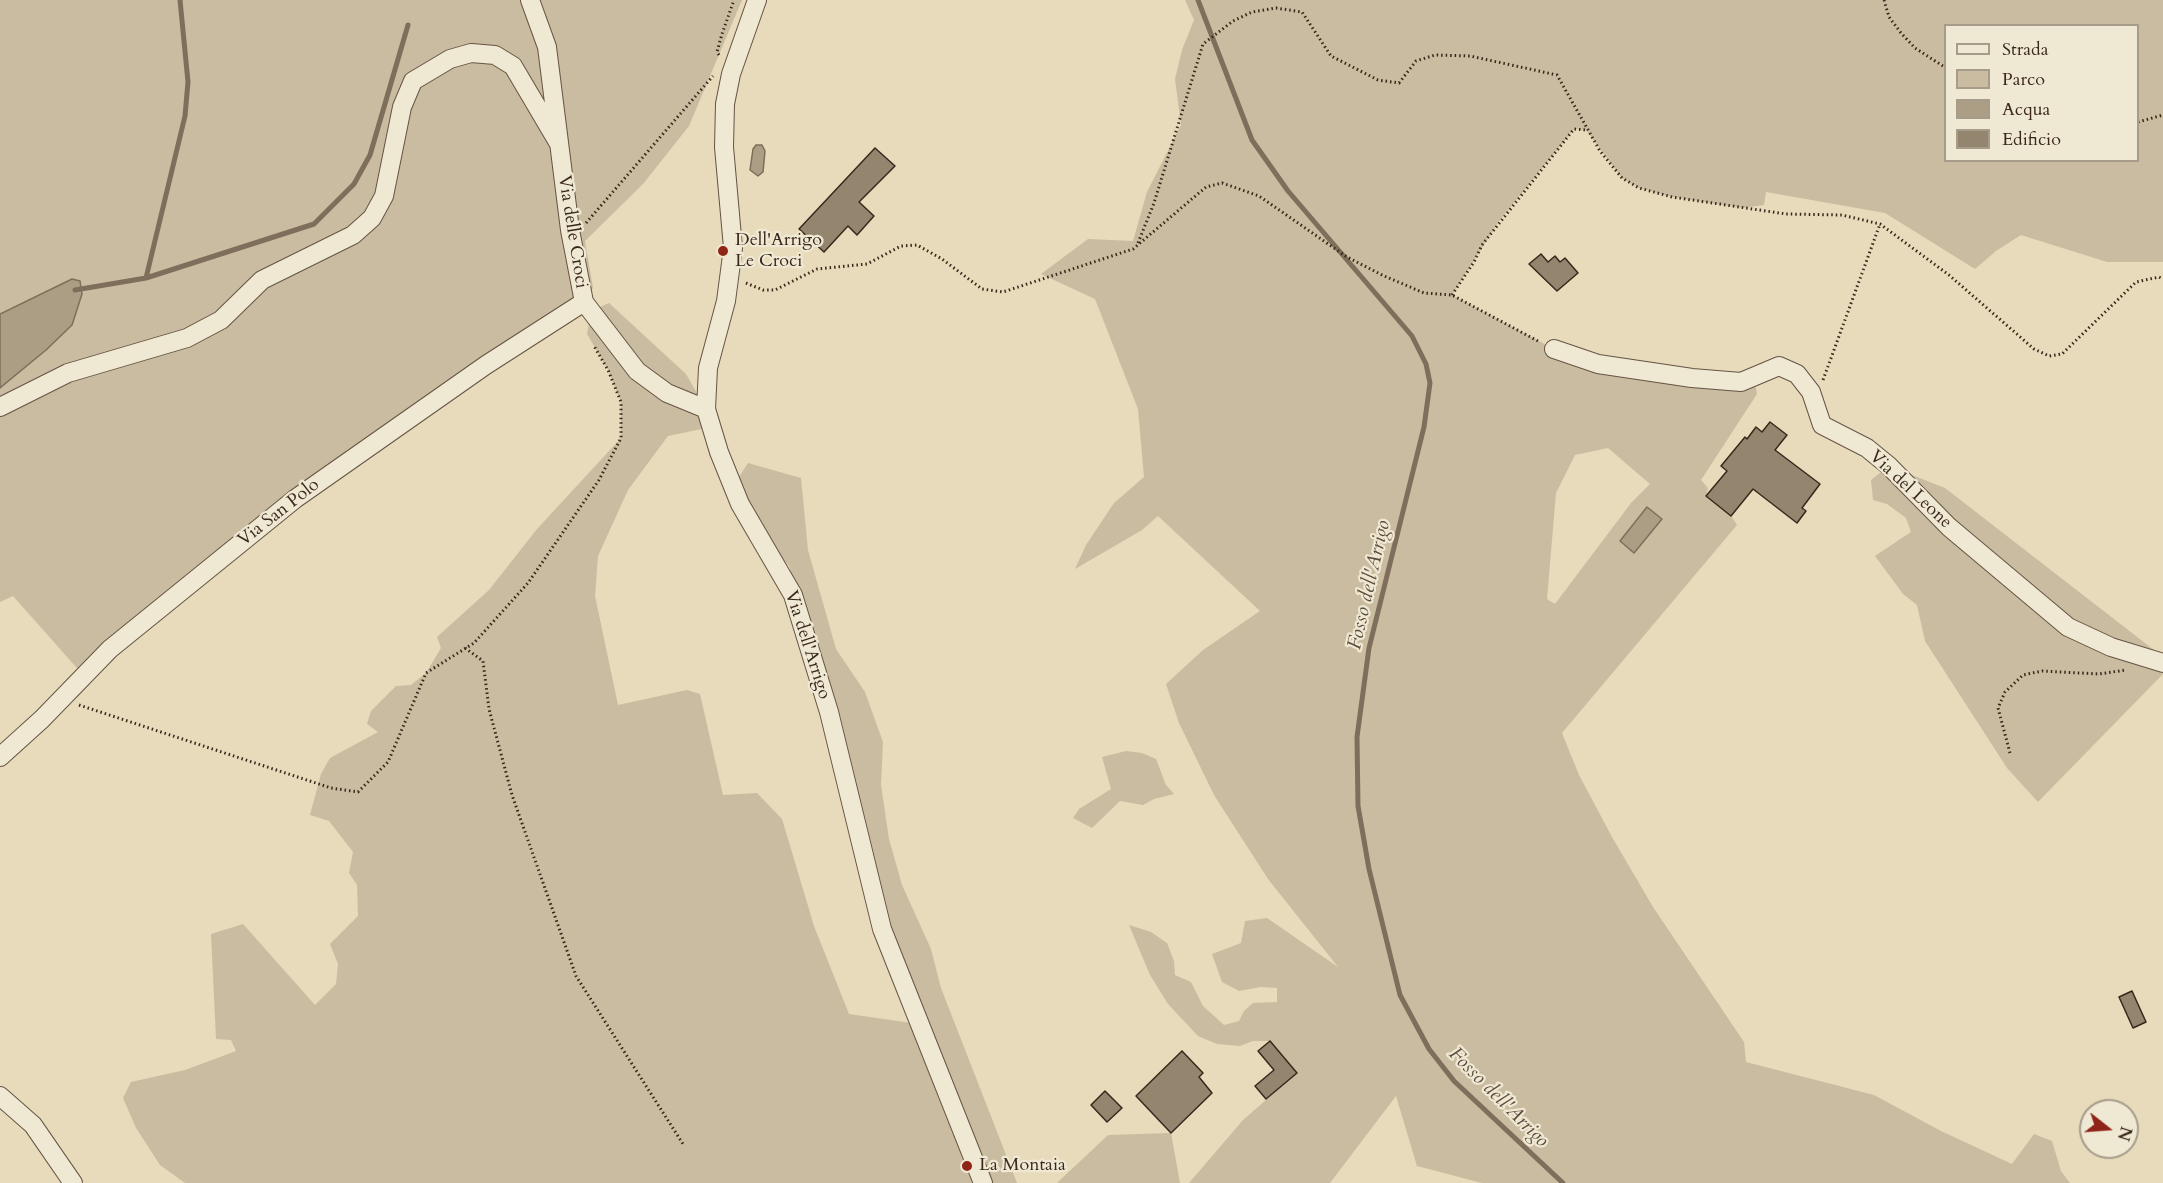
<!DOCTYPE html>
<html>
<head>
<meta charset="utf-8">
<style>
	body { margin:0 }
	#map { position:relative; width:2163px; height:1183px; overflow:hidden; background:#e7dbbb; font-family:Cardo,serif }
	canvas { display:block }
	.legend { position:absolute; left:1944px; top:24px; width:195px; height:138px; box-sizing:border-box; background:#efe8d3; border:2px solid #a79b8a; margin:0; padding:8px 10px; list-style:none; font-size:18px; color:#3a271c }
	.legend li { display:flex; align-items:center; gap:12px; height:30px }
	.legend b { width:30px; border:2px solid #a79b8a }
	.north { position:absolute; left:2079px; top:1099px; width:60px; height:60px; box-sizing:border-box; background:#efe8d3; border:2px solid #a79b8a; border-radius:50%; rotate:107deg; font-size:16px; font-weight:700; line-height:24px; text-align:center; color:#3a271c }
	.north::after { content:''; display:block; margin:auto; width:21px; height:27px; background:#8f2418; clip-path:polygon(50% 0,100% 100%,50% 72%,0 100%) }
</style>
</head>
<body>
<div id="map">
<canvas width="2163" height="1183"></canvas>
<ul class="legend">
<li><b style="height:8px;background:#efe8d3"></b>Strada</li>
<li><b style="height:16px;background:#cabca0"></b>Parco</li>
<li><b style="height:16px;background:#ac9e85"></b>Acqua</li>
<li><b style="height:16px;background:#94856f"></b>Edificio</li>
</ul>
<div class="north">N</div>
</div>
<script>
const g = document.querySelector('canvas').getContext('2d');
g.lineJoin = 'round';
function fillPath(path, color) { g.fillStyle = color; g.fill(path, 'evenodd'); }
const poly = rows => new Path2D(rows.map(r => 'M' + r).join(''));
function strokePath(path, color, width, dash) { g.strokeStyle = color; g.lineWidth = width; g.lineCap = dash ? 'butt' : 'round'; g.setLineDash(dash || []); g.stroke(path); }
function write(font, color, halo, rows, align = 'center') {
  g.font = font + ' Cardo,serif'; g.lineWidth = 4.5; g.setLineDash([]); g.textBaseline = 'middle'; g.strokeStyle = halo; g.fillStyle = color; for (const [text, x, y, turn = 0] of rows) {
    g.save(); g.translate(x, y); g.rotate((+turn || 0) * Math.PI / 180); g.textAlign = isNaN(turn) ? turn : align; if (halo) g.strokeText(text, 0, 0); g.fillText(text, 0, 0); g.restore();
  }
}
const green = poly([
	[0,0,742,0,689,126,643,184,585,241,593,288,584,302,295,499,84,676,13,596,0,602,0,388,46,350,72,325,52,288,28,302,0,314],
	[1185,0,2163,0,2163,262,2107,262,2021,235,1996,251,1975,269,1885,213,1766,192,1764,205,1743,208,1672,197,1639,188,1622,178,1586,130,1574,129,1499,221,1452,295,1554,349,1598,364,1754,377,1757,394,1701,480,1708,488,1706,496,1731,516,1737,525,1562,733,1579,775,1612,837,1653,907,1744,1042,1746,1062,1874,1095,1941,1131,2012,1164,2034,1134,2052,1141,2061,1171,2070,1183,1482,1183,1417,1166,1396,1096,1330,1183,1189,1183,1243,1120,1297,1073,1270,1041,1253,1041,1240,1046,1217,1044,1198,1036,1168,1004,1150,975,1129,925,1151,932,1167,943,1174,961,1175,975,1191,982,1203,1006,1224,1025,1239,1021,1244,1011,1253,1003,1277,1002,1277,988,1261,987,1239,991,1222,982,1212,954,1241,943,1245,921,1267,918,1338,967,1268,879,1214,795,1179,723,1166,684,1203,650,1260,611,1158,516,1142,530,1075,569,1086,545,1114,503,1144,477,1138,409,1095,299,1041,274,1088,239,1133,241,1147,192,1181,125,1175,79,1182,50,1194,20],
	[1946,26,2138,26,2138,160,1946,160],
	[1608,448,1650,484,1631,503,1555,604,1547,599,1556,493,1575,455],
	[609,303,686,374,706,409,711,427,668,436,628,490,598,556,595,596,618,705,687,690,700,694,723,795,757,793,782,819,814,926,849,1014,925,1025,892,946,837,730,789,566,773,549,737,480,748,463,801,478,808,550,836,649,865,692,883,742,881,785,889,839,902,885,931,949,941,988,1017,1183,185,1183,160,1165,136,1128,123,1098,131,1082,185,1070,236,1051,231,1040,216,1039,211,934,243,924,315,1005,336,984,338,964,330,944,358,916,357,885,349,873,353,852,329,821,310,815,321,774,330,758,378,732,367,724,371,711,396,686,411,685,426,673,441,648,437,637,489,590,537,529,621,438,621,402,608,370,587,334,591,311],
	[1889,466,1945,488,2163,657,2163,674,2038,802,2007,768,1925,641,1917,605,1903,594,1875,556,1911,532,1906,518,1887,504,1873,500,1871,480],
	[1126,751,1142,753,1156,759,1166,785,1174,794,1154,799,1143,805,1120,801,1092,828,1073,818,1079,809,1111,789,1102,757],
	[1171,1133,1180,1183,1057,1183,1108,1135]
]);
const water = poly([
	[756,145,762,145,765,151,763,172,758,176,750,170,753,149,756,145],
	[72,279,80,281,82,294,72,325,46,350,0,388,0,314,72,279],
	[1647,507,1662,519,1634,553,1620,541,1647,507]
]);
const stream = poly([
	[1198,0,1252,140,1288,191,1412,336,1426,364,1430,383,1424,427,1369,648,1357,737,1358,806,1369,869,1400,995,1429,1049,1454,1081,1563,1183],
	[146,278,185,116,188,82,180,0],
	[75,290,146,278,314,224,354,184,370,155,408,25]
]);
const building = poly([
	[875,148,895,166,859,202,874,216,857,235,848,226,824,252,799,229,875,148],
	[1541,254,1548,262,1555,256,1560,262,1565,258,1578,273,1557,291,1529,264,1541,254],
	[1770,422,1787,435,1775,450,1820,484,1802,508,1806,511,1797,523,1753,489,1731,516,1706,496,1727,471,1721,466,1745,437,1747,439,1756,427,1762,432,1770,422],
	[2132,991,2146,1022,2133,1028,2119,997,2132,991],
	[1270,1041,1297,1073,1266,1099,1255,1086,1274,1070,1258,1051,1270,1041],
	[1182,1051,1203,1073,1199,1077,1212,1093,1171,1133,1136,1096,1182,1051],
	[1105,1091,1122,1108,1107,1122,1091,1105,1105,1091]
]);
const path = poly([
	[1884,0,1889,17,1901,33,1915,48,1946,68],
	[719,55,717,52,722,34,734,0],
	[2138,122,2163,115],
	[586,223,713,76],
	[1138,243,1154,203,1203,44,1233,21,1252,12,1276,8,1302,12,1331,56,1378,80,1399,83,1416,61,1435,55,1470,56,1557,75,1600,151,1622,178,1639,188,1672,197,1786,214,1842,215,1880,224,1949,275,2034,349,2049,356,2062,354,2136,282,2159,277,2163,279],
	[746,283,763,290,775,290,817,269,867,264,901,246,917,245,942,259,982,289,1003,292,1133,249,1206,187,1222,183,1259,196,1347,257,1382,275,1424,293,1452,295,1538,341],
	[1452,295,1474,262,1482,245,1574,129,1586,130],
	[1823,380,1880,224],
	[465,648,483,661,489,709,512,795,576,976,683,1144],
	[79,705,331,788,358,792,388,762,426,673,474,643,528,583,599,480,621,438,621,402,608,370,594,346],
	[2010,753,1998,708,2005,692,2023,675,2042,671,2099,674,2126,670]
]);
const minor = poly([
	[530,0,547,47,570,230,584,302,637,371,667,393,706,409],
	[757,0,731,74,725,104,724,147,733,248,726,301,708,368,706,409,719,452,740,504,793,595,829,712,882,929,983,1183],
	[1554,349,1598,364,1692,378,1741,382,1779,366,1797,374,1811,392,1822,425,1867,448,1889,466,1949,527,2068,627,2111,647,2163,663],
	[0,407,68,373,187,338,221,320,262,280,353,235,372,218,384,196,402,107,413,81,450,59,471,53,495,55,513,66,559,144],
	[0,757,42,719,110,649,295,499,486,365,584,302],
	[0,1096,33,1125,73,1183]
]);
const markers = [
	[723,251,6,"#8f2418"],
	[967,1166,6,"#8f2418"]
];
const streetNames = [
	["Via delle Croci",572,232,81],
	["Via del Leone",1910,490,43],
	["Via San Polo",279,513,-38],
	["Via dell'Arrigo",807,645,72]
];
const poiNames = [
	["Dell'Arrigo",735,241],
	["Le Croci",735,262],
	["La Montaia",979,1166]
];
const waterNames = [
	["Fosso dell'Arrigo",1370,585,-77],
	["Fosso dell'Arrigo",1498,1098,45]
];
fillPath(green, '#cabca0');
fillPath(water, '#ac9e85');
strokePath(water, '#7e6e5b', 1.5);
strokePath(stream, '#7e6e5b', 5);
fillPath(building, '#94856f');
strokePath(building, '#3a271c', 1.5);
strokePath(minor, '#655444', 20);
strokePath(path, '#3a271c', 3, [1.5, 3]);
strokePath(minor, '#efe8d3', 18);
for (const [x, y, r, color] of markers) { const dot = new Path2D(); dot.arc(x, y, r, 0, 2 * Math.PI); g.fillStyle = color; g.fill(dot); strokePath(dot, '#efe8d3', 2); }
write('18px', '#3a271c', '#efe8d3', streetNames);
write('18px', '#3a271c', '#efe8d3', poiNames, 'left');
write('italic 20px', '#5c4b3c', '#efe8d3', waterNames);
</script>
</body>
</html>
